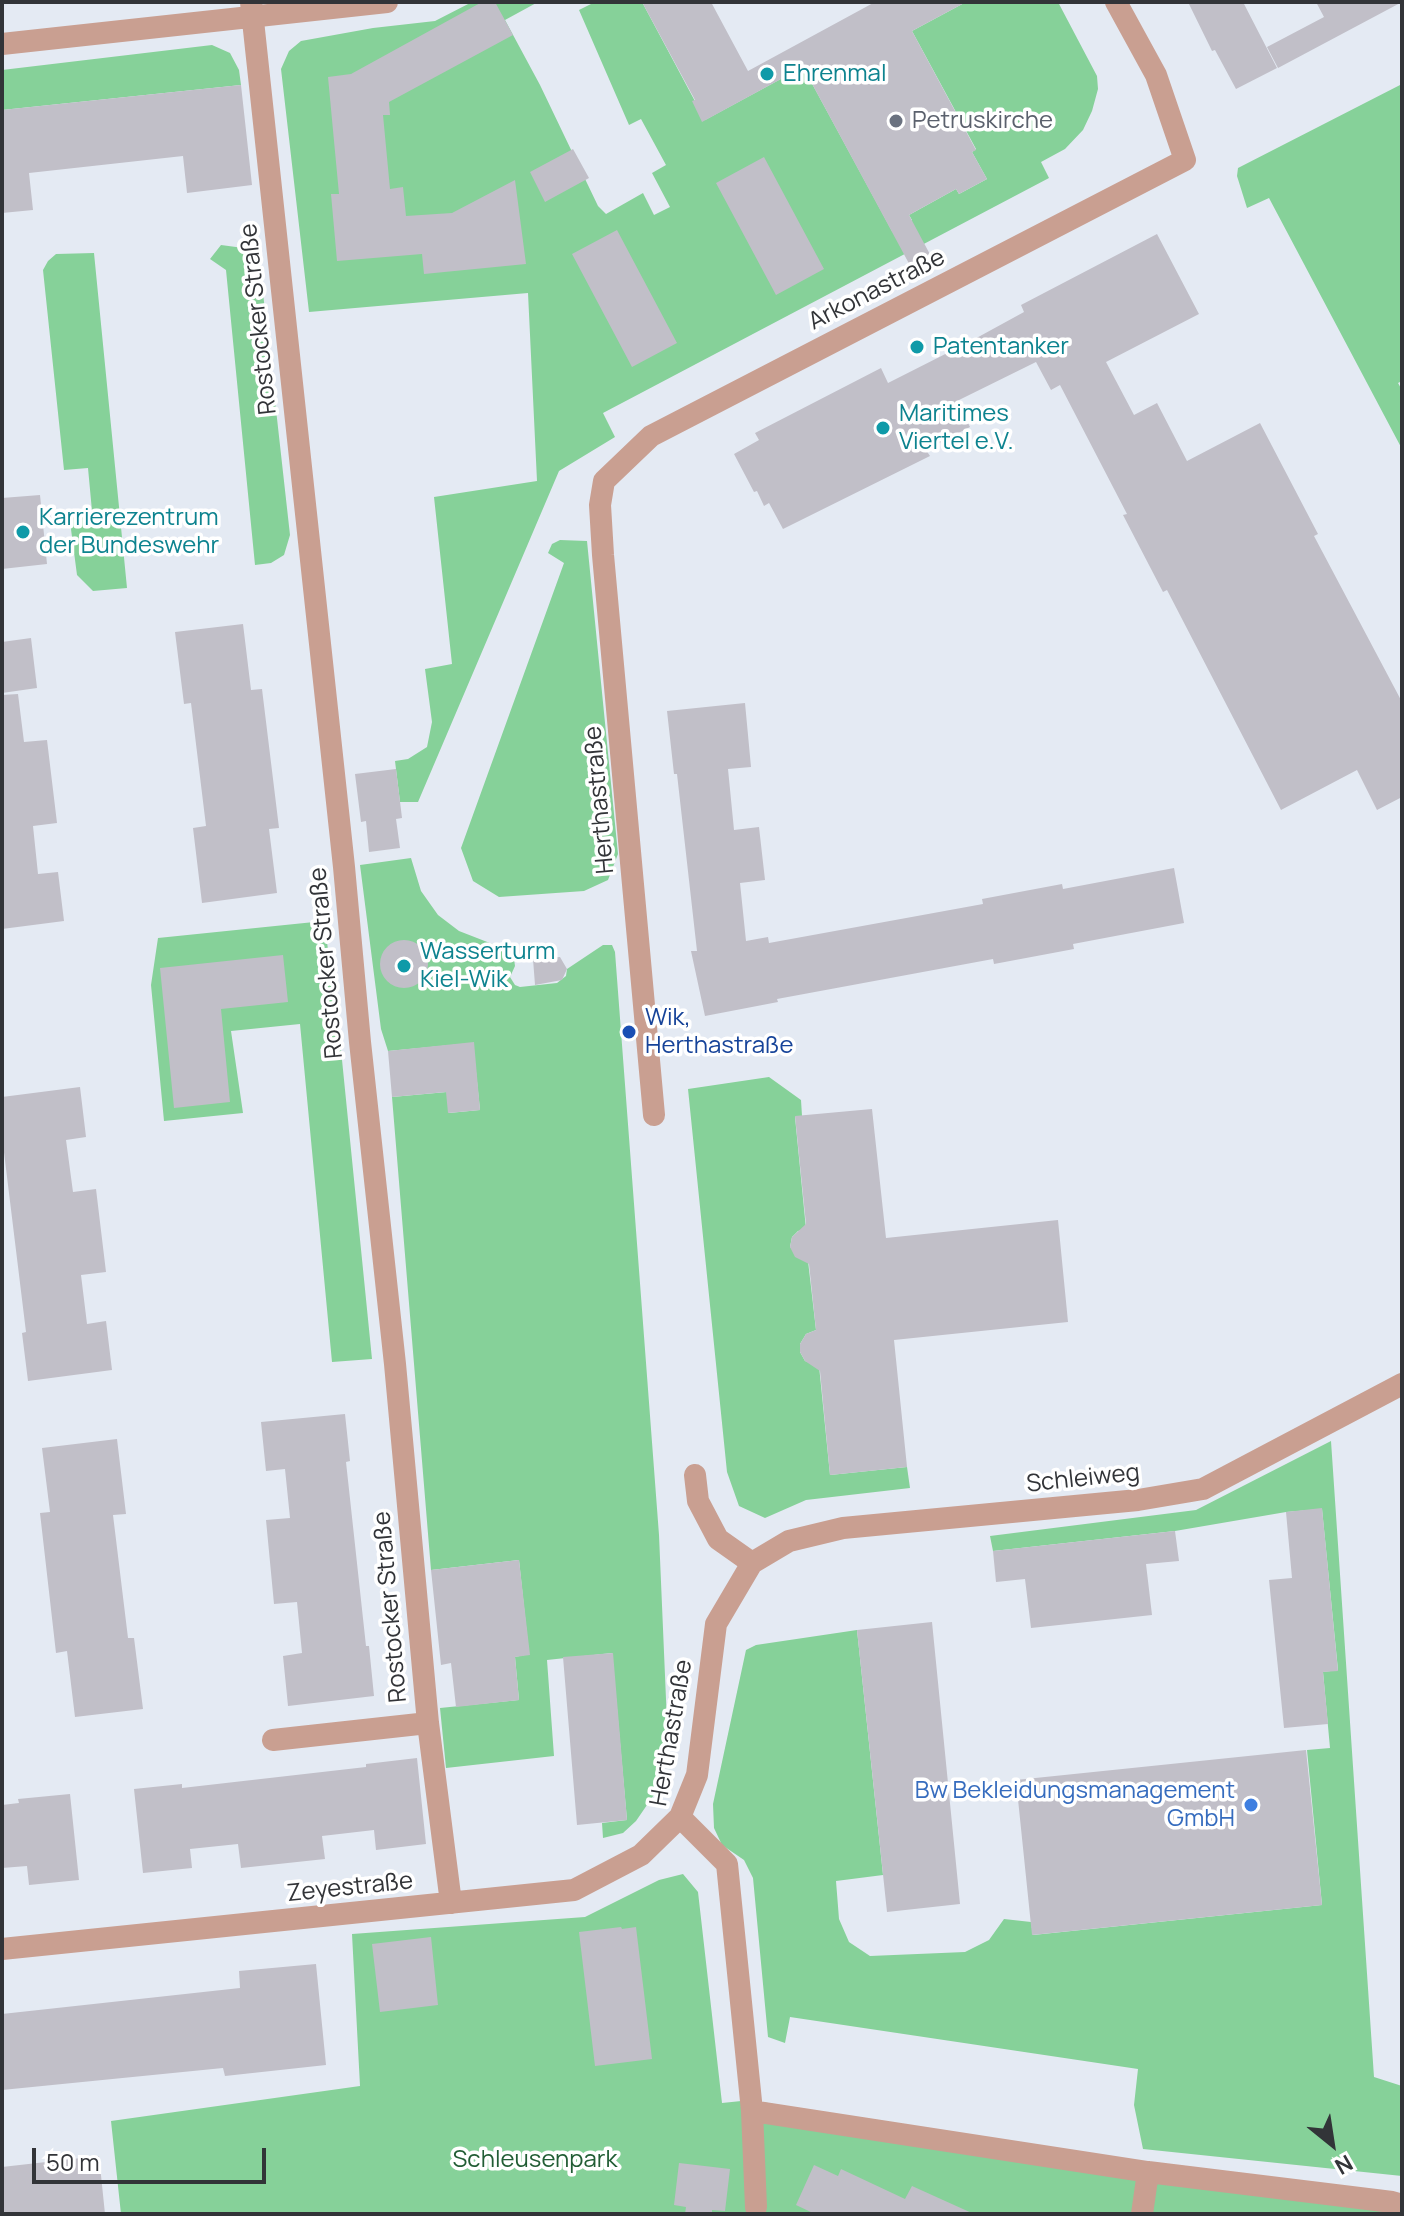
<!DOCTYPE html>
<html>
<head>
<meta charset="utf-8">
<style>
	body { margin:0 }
	#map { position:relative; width:1404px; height:2216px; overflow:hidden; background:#e4eaf3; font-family:Manrope,sans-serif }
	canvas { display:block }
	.frame { position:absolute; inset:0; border:4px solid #323438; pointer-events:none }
	.north { position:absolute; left:1292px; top:2104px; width:80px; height:80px; -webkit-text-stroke:6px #fff; paint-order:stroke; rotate:150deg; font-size:22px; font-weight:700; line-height:32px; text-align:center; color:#323438 }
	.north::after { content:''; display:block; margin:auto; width:28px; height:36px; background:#323438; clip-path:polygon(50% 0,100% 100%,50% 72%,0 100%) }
	.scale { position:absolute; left:32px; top:2148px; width:234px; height:36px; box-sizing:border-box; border:4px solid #323438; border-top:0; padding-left:10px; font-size:24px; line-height:28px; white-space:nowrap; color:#323438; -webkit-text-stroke:6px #fff; paint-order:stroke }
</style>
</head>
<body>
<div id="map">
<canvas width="1404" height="2216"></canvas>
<div class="frame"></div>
<div class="north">N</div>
<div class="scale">50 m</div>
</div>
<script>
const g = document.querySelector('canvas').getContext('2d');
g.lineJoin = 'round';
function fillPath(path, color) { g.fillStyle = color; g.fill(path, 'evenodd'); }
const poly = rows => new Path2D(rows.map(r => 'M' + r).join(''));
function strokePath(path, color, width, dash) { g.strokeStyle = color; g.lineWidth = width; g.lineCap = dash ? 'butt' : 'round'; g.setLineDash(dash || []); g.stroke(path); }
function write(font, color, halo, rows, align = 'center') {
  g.font = font + ' Manrope,sans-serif'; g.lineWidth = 7; g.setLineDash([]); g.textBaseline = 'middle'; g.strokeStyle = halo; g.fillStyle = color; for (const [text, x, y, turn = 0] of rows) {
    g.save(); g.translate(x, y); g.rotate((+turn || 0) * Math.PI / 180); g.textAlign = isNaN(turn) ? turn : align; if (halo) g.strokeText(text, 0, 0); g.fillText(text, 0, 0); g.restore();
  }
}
const green = poly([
	[472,2,538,2,505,20,540,85,598,206,606,214,643,193,654,215,670,207,652,173,666,165,641,119,629,125,579,10,595,2,642,2,705,120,803,67,892,231,912,220,909,215,956,189,959,194,987,179,972,152,976,149,912,31,966,2,1031,2,1033,4,1058,2,1097,76,1098,89,1092,111,1083,130,1065,149,1041,162,1049,178,603,413,615,437,559,471,418,802,400,802,395,761,408,759,427,747,432,722,425,669,452,664,434,497,537,481,528,293,309,312,281,69,289,51,301,41,373,28,435,21],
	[212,45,230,53,239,70,241,85,2,110,2,70],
	[1402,84,1402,381,1398,383,1402,390,1402,449,1269,198,1247,208,1237,176,1238,168],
	[221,245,251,249,260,266,290,535,284,555,271,563,255,565,226,270,210,259],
	[94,253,127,588,93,591,77,575,69,514,92,511,88,468,64,470,43,270,48,261,56,254],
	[560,540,587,541,618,854,608,880,584,891,499,897,473,881,461,848,564,563,548,553,552,544],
	[411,858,421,891,438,915,459,931,513,952,515,966,510,977,515,985,520,987,557,983,566,976,567,969,603,945,612,945,615,952,659,1535,668,1746,660,1786,636,1821,623,1833,603,1838,602,1823,627,1820,612,1653,547,1660,554,1756,446,1768,440,1708,519,1700,515,1657,529,1654,519,1560,431,1570,392,1097,447,1092,449,1113,480,1110,473,1043,388,1051,381,1029,360,865],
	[324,921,338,1020,372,1359,332,1362,300,1024,231,1031,243,1113,164,1121,151,985,158,938],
	[769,1077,801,1100,802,1116,795,1117,806,1229,798,1231,792,1237,790,1247,808,1261,816,1330,806,1334,800,1344,800,1352,805,1361,819,1366,830,1475,907,1467,910,1488,806,1500,765,1518,739,1506,727,1472,688,1089],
	[1331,1441,1374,2077,1402,2086,1402,2176,1143,2149,1134,2105,1138,2069,790,2017,785,2043,768,2037,753,1878,744,1860,722,1845,714,1828,713,1804,746,1650,756,1645,857,1630,883,1875,836,1881,839,1919,849,1942,870,1956,965,1952,989,1940,1004,1919,1031,1922,1033,1935,1322,1905,1307,1750,1330,1748,1323,1672,1338,1670,1322,1509,1286,1512,1175,1531,993,1551,990,1536,1196,1510],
	[683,1874,698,1892,722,2103,751,2100,1402,2214,121,2214,111,2121,360,2086,352,1934,585,1917,659,1880]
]);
const building = poly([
	[482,2,495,2,513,35,389,102,390,115,383,115,390,189,403,187,406,216,452,213,515,180,526,264,424,274,422,254,337,261,331,194,339,194,328,77,351,74],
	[642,2,711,2,748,71,875,2,966,2,912,31,976,150,972,152,987,179,959,194,956,189,909,215,933,260,913,271,803,67,702,122,692,101,695,100],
	[1188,2,1243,2,1277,68,1236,89,1215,50,1212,51],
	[1316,2,1402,2,1278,68,1267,47,1324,17],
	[241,85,252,185,187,193,183,156,29,173,33,210,2,213,2,110],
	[573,149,589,178,545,202,530,172],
	[764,157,824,269,776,295,716,183],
	[617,230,677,343,632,367,572,254],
	[1157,234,1199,314,1106,362,1134,415,1157,403,1187,461,1260,423,1318,534,1314,536,1402,702,1402,797,1377,810,1357,770,1281,810,1167,590,1163,592,1123,515,1127,514,1060,385,1051,390,1036,362,957,401,970,427,926,450,930,456,783,529,769,503,764,506,757,491,754,492,734,454,759,440,755,433,881,368,888,383,971,341,1024,312,1021,305],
	[40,495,47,564,2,569,2,498],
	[243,624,251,690,262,689,279,828,269,829,277,893,202,903,193,828,206,826,191,703,184,704,175,632],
	[31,638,37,688,2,693,2,642],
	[18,694,24,742,47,740,57,823,33,826,38,874,58,872,64,921,2,929,2,695],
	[745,703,751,767,728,769,734,830,759,827,765,880,740,883,746,941,768,937,769,943,983,904,982,899,1062,884,1063,889,1174,868,1184,923,1073,944,1074,949,994,964,993,959,777,999,778,1002,705,1016,691,951,697,951,677,774,674,774,667,711],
	[396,769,402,818,396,819,400,848,369,852,366,821,361,822,355,774],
	'380 964a24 24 0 1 1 48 0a24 24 0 1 1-48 0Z',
	[283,955,288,1002,221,1009,230,1102,174,1108,160,968],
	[560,957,567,969,562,980,535,985,533,959],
	[474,1042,480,1110,448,1113,446,1092,392,1097,388,1051],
	[80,1087,86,1137,66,1140,73,1192,96,1189,106,1272,81,1275,87,1324,106,1321,112,1370,28,1381,22,1333,26,1332,2,1136,2,1097],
	[872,1109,886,1238,1058,1220,1068,1322,894,1340,907,1467,830,1475,820,1371,805,1361,800,1352,800,1344,806,1334,816,1330,809,1264,795,1257,790,1247,792,1237,806,1224,795,1116],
	[345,1414,350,1461,346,1462,366,1646,369,1646,374,1696,288,1706,283,1656,302,1653,297,1602,274,1604,266,1520,290,1518,285,1469,266,1471,261,1422],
	[117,1439,126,1514,113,1515,128,1638,134,1638,143,1709,75,1717,67,1651,56,1653,40,1513,50,1512,42,1448],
	[1322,1508,1338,1671,1323,1672,1328,1724,1284,1728,1269,1580,1292,1578,1286,1512],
	[1175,1531,1179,1561,1146,1564,1152,1615,1031,1628,1025,1579,996,1582,993,1551],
	[519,1560,530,1655,515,1657,519,1700,456,1707,451,1663,441,1665,431,1570],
	[932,1622,960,1904,887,1912,857,1630],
	[613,1653,627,1820,577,1825,563,1657],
	[1306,1750,1322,1905,1032,1935,1016,1780],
	[417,1758,426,1844,376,1850,374,1830,322,1836,325,1859,241,1868,238,1844,190,1849,192,1868,143,1873,134,1789,182,1784,182,1788,366,1767,366,1764],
	[70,1794,79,1880,29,1885,27,1866,2,1868,2,1805,19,1803,18,1799],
	[621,1927,622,1929,636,1927,652,2059,595,2066,579,1932],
	[431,1937,438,2005,380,2012,372,1944],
	[316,1964,326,2065,225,2076,223,2068,2,2090,2,2014,240,1988,239,1971],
	[99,2156,105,2214,2,2214,2,2167],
	[679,2163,730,2169,725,2211,712,2210,712,2214,685,2214,686,2207,674,2205],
	[814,2165,838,2176,841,2169,905,2199,912,2186,974,2214,815,2214,796,2205]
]);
const minor = poly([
	[251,2,344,867,360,1042,395,1364,428,1723,451,1903],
	[2,44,387,2],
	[654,1115,603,555,600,505,604,481,651,436,1185,160,1156,75,1116,2],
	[695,1475,698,1501,718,1539,752,1563],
	[273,1740,428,1723],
	[680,1817,727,1864,752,2111,756,2207],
	[2,1949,574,1890,641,1855,680,1817,697,1775,716,1624,752,1563,789,1541,843,1528,1138,1500,1203,1489,1402,1384],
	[752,2111,1148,2172,1392,2202,1402,2205],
	[1142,2214,1148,2172]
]);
const markers = [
	[767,74,8,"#0f9aa8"],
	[896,121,8,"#6b7280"],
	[917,347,8,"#0f9aa8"],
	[883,428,8,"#0f9aa8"],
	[23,532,8,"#0f9aa8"],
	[404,966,8,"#0f9aa8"],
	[629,1032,8,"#1a4fb4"],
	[1251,1805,8,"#3f7fe0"]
];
const cultureNames = [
	["Ehrenmal",783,74],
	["Patentanker",933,347],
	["Maritimes",899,414],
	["Viertel e.V.",899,442],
	["Karrierezentrum",39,518],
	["der Bundeswehr",39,546],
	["Wasserturm",420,952],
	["Kiel-Wik",420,980]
];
const worshipNames = [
	["Petruskirche",912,121]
];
const streetNames = [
	["Arkonastraße",877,290,-27],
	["Rostocker Straße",259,319,-96],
	["Herthastraße",600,800,-95],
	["Rostocker Straße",327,963,-95],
	["Schleiweg",1083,1479,-6],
	["Rostocker Straße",391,1607,-95],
	["Herthastraße",672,1733,-80],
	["Zeyestraße",350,1888,-6]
];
const transitNames = [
	["Wik,",645,1018],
	["Herthastraße",645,1046]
];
const shopNames = [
	["Bw Bekleidungsmanagement",1235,1791],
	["GmbH",1235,1819]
];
const parkNames = [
	["Schleusenpark",535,2160]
];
fillPath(green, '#86d199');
fillPath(building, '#c1bfc8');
strokePath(minor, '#c99f91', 22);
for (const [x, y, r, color] of markers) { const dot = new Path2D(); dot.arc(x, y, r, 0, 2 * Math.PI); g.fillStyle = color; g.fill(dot); strokePath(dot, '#fff', 3); }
write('24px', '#0d838f', '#fff', cultureNames, 'left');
write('24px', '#5b616d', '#fff', worshipNames, 'left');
write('24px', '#323438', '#fff', streetNames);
write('24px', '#164399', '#fff', transitNames, 'left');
write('24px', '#366cbe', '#fff', shopNames, 'right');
write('24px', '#225d35', '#fff', parkNames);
</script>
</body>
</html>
